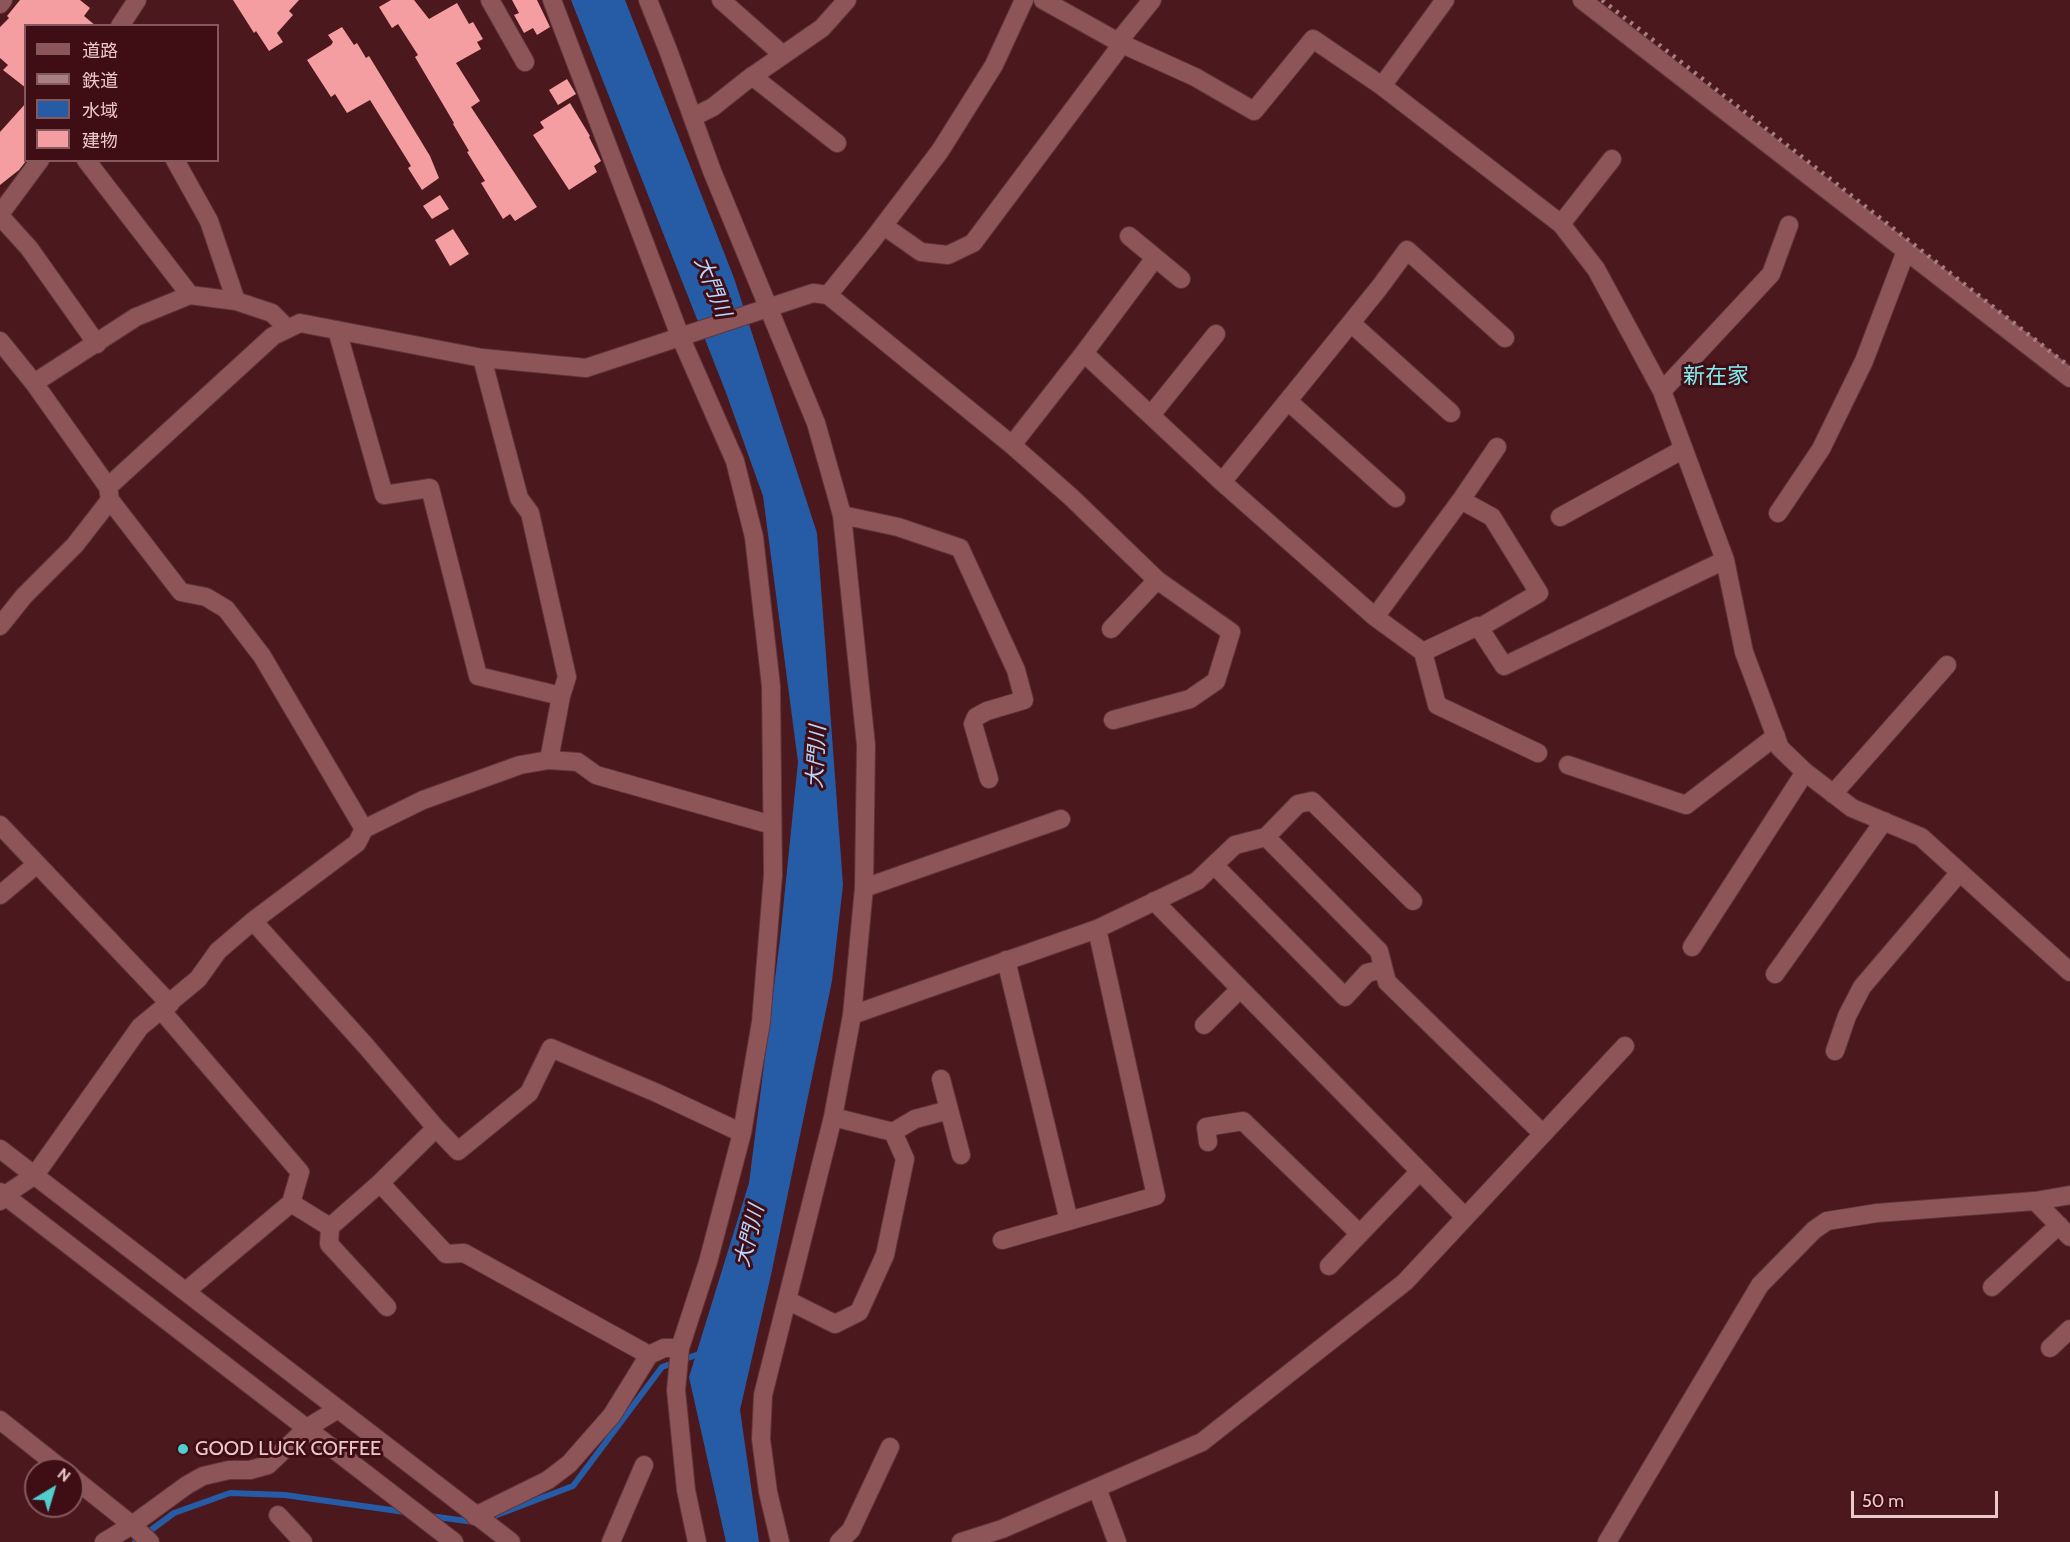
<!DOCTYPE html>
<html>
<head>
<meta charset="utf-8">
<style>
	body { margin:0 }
	#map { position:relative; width:2070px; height:1542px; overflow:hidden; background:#4a181d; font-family:Cabin,"Noto Sans JP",sans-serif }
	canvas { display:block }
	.legend { position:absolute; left:24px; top:24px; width:195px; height:138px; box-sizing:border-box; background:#3f0d14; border:2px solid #84585d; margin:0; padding:8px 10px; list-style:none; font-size:18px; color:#ebc9ca }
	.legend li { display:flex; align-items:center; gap:12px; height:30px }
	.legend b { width:30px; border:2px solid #84585d }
	.north { position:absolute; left:24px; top:1458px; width:60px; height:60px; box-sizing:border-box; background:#3f0d14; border:2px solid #84585d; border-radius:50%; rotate:38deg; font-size:16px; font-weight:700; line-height:24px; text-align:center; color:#ebc9ca }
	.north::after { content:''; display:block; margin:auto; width:21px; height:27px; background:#52cdcf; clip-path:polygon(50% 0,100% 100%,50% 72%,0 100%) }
	.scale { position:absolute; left:1851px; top:1491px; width:147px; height:27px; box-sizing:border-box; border:3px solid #ebc9ca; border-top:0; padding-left:8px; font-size:18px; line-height:21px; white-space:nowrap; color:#ebc9ca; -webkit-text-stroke:4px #3f0d14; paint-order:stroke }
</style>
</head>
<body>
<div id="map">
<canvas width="2070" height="1542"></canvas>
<ul class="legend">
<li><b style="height:8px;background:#8e5558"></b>道路</li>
<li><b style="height:8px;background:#a87f82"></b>鉄道</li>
<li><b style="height:16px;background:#265ca5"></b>水域</li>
<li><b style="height:16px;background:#f59ea1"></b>建物</li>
</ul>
<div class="north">N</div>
<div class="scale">50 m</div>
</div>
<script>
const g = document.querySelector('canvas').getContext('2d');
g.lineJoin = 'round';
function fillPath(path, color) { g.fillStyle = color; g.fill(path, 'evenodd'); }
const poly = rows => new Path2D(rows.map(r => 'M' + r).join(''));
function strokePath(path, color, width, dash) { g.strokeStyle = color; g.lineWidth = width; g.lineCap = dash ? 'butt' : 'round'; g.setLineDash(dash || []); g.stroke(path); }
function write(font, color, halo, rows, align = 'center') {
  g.font = font + ' Cabin,"Noto Sans JP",sans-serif'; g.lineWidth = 6; g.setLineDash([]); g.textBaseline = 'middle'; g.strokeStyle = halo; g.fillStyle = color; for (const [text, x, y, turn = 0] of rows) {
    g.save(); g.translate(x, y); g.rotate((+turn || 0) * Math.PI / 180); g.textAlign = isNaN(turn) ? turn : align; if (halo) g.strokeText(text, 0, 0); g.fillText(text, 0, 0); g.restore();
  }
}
const water = poly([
	[571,0,625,0,734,278,817,533,843,885,832,981,771,1275,740,1410,759,1542,726,1542,689,1377,749,1183,780,939,798,762,763,496,725,390]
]);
const stream = poly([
	[430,1516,474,1522],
	[489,1518,573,1486,662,1367,702,1353],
	[135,1542,174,1513,230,1493,285,1495,405,1512]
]);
const building = poly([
	[20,0,80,0,90,8,84,16,96,26,26,26,26,88,3,70,8,65,0,58,0,27,9,18,7,16],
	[233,0,299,0,289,11,293,15,277,33,283,42,269,51,256,31,254,33],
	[391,0,414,0,429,19,457,3,469,24,473,22,483,39,477,42,481,49,456,63,480,101,471,107,537,207,515,221,510,214,503,219,481,183,485,181,467,152,469,151,453,124,454,123,415,57,418,55,398,24,392,28,379,7],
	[512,0,537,0,550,27,537,35,533,28,524,33,514,15,519,13],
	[342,27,354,45,357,43,366,58,369,56,430,156,439,178,422,190,408,168,411,166,370,100,347,113,335,94,331,97,307,60,331,45,333,42,328,35],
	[567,79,576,94,558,105,549,90],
	[26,103,26,161,19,170,0,185,0,132],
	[570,103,590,136,589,137,601,161,594,166,597,172,569,190,533,135,544,128,540,122],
	[440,195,449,209,432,219,423,206],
	[453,229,469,254,450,266,435,240]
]);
const street = poly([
	[490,0,525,62],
	[552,0,680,336,735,461,754,537,771,686,773,875,761,1022,742,1133,708,1262,680,1348,676,1390,686,1490,697,1542],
	[648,0,668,50,712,171,816,423,837,497,842,515,866,745,864,888,852,1015,833,1117,763,1395,761,1439,768,1492,780,1542],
	[721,0,783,55],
	[1043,0,1122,44,1195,77,1254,111,1313,39,1382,86,1561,224,1596,269,1662,391,1725,560,1744,652,1780,748,1805,772,1852,808,1921,837,2070,972],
	[1582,0,2070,378],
	[0,4,3,0],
	[120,26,137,0],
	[1118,42,1152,0],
	[752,76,837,143],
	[1382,86,1445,0],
	[693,117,713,107,747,80,822,28,847,0],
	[86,160,190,295],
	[175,160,209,221,236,301],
	[0,214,40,160],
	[0,216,29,248,97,344],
	[1561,224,1612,159],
	[884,226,921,252,948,255,973,243,1122,44],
	[1129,236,1181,279],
	[828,295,1012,445,1084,353,1222,482],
	[1351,323,1451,413],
	[337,330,384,495,430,488,478,676,561,696,549,760],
	[0,341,34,383,108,487,110,500,75,545,24,596,0,626],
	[1084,353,1155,258],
	[482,358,519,498,530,513,567,677,561,696],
	[34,383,136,317,190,295,236,301,272,313,287,328],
	[1662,391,1771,274,1789,225],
	[1288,401,1396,498],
	[1151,415,1216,334],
	[1012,445,1071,497,1157,580,1111,629],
	[108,487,273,336,300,323,482,358,586,368,813,293,828,295,871,242,940,151,994,65,1024,0],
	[110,500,181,592,206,597,226,609,262,656,364,829,357,843,253,921,365,1045,436,1128],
	[1778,513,1821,449,1864,361,1906,251],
	[842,515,898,527,960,548,1016,670,1024,700,987,711,976,717,973,724,989,779],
	[1560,517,1682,450],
	[1375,617,1222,482,1379,288,1407,250,1505,338],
	[1479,628,1539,593,1492,517,1461,500,1497,447],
	[1423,652,1375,617,1461,500],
	[1113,720,1190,699,1216,681,1231,632,1157,580],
	[1538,753,1437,705,1423,652,1478,626,1504,666,1725,560],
	[1568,765,1686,805,1776,736],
	[1833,794,1947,665],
	[0,825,170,1004],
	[364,829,423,800,520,765,549,760,578,762,596,775,772,825],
	[1266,837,1298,804,1312,801,1413,901],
	[1214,865,1345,997,1367,973,1383,969],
	[864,888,1061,819],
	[0,895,37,864],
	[1154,901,1465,1217],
	[1692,947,1805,772],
	[1006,960,1069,1221],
	[1775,974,1884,821],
	[161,1010,300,1172,291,1203,186,1291],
	[852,1015,1097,929,1197,881,1235,845,1266,837,1379,951,1387,982,1542,1133],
	[1204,1025,1240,989],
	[1835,1051,1847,1016,1862,987,1960,872],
	[941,1079,961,1155],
	[893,1132,915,1119,949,1110],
	[1208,1142,1206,1127,1243,1121,1360,1234],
	[380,1183,436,1128,458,1151,529,1093,551,1048,657,1093,742,1133],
	[0,1201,5,1195,35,1175,140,1027,198,979,218,951,253,921],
	[2035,1201,2070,1237],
	[291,1203,330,1227],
	[1002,1240,1156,1196,1097,929],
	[1329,1266,1420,1171],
	[1992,1287,2059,1225],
	[787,1300,835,1324,859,1312,885,1255,905,1159,893,1132,833,1117],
	[387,1307,329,1244,330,1227,380,1183,446,1254,464,1253,649,1355],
	[2050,1348,2070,1329],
	[1097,1488,1117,1542],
	[278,1515,303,1542],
	[475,1516,548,1480,569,1464,612,1415,649,1355,664,1348,680,1348],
	[104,1542,132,1525,187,1485,203,1476,229,1470,250,1470,268,1465,307,1428,338,1409],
	[611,1542,644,1465],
	[839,1542,851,1530,890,1447],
	[961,1542,1002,1529,1202,1442,1405,1282,1625,1046],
	[1607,1542,1760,1285,1814,1230,1827,1221,1877,1213,2035,1201,2070,1195]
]);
const secondary = poly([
	[0,1149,511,1542],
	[0,1192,454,1542],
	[0,1420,63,1470],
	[72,1477,132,1525,150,1542]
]);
const rail = poly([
	[1602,0,2070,367]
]);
const markers = [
	[183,1449,6,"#52cdcf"]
];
const poiNames = [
	["GOOD LUCK COFFEE",195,1449]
];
const waterNames = [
	["大門川",712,287,68],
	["大門川",817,757,-87],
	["大門川",750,1236,-76]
];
const quarterNames = [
	["新在家",1716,377]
];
fillPath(water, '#265ca5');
strokePath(stream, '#265ca5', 6);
fillPath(building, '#f59ea1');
strokePath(street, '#5f343a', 20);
strokePath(secondary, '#5f343a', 20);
strokePath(street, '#8e5558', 18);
strokePath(secondary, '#8e5558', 18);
strokePath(rail, '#a87f82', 4.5, [3, 6]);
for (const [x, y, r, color] of markers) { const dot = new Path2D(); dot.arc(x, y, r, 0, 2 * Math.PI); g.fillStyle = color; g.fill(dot); strokePath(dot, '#3f0d14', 2); }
write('20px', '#ebc9ca', '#3f0d14', poiNames, 'left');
write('italic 21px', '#b9d6fe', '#3f0d14', waterNames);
write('22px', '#81edef', '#3f0d14', quarterNames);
</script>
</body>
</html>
